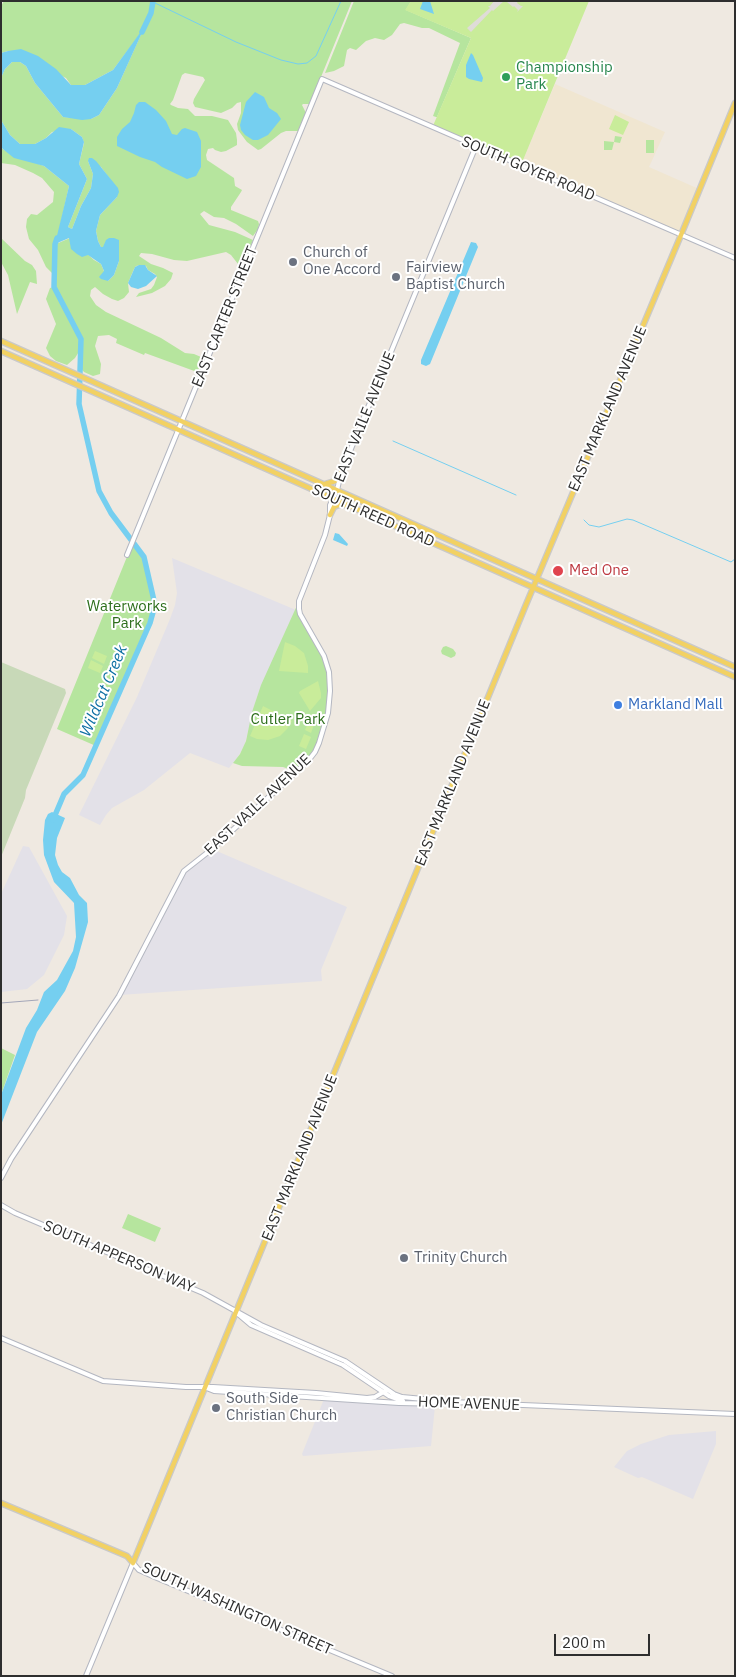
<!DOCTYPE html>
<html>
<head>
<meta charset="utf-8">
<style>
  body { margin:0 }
  #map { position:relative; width:736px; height:1677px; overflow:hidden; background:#efe9e1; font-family:"IBM Plex Sans",sans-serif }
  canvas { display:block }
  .frame { position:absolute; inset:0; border:2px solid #2e2e2e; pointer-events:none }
  .scale { position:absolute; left:554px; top:1634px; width:96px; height:22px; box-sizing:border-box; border:2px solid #2e2e2e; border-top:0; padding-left:6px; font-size:15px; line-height:18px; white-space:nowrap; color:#2e2e2e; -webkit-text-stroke:4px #fff; paint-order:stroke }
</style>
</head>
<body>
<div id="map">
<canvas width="736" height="1677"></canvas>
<div class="frame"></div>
<div class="scale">200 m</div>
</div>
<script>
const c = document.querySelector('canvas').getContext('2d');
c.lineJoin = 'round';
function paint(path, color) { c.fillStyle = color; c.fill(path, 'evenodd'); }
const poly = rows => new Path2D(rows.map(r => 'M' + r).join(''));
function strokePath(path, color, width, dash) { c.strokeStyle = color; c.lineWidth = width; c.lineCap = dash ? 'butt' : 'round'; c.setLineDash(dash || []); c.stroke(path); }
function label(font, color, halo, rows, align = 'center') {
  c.font = font + ' "IBM Plex Sans",sans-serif'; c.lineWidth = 4; c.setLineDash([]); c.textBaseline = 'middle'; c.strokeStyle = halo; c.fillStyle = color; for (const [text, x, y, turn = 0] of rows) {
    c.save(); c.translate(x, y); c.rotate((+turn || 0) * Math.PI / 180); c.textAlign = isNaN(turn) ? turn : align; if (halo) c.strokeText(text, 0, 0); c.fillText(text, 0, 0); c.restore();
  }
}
paint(poly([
  [172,558,296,610,257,697,244,747,237,758,229,768,190,753,144,790,112,808,106,815,100,825,79,815,137,697,170,619,175,605,177,593],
  [23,846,29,847,67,916,64,935,44,975,27,989,1,992,1,894],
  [212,849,347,907,321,970,322,981,120,995,184,871],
  [324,1399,435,1406,431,1446,303,1456,302,1454],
  [716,1431,716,1444,693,1499,642,1477,638,1478,614,1467,627,1451,641,1444,669,1435]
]), '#e3e1e8');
paint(poly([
  [555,84,665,132,649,167,699,189,681,235,521,165]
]), '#f0e6d1');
paint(poly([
  [4,1,352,1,312,99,309,104,303,104,302,105,306,113,298,131,286,131,281,133,261,149,258,150,247,142,238,130,237,124,241,113,241,102,237,103,232,108,221,113,195,107,193,103,194,99,205,80,203,77,185,73,182,75,173,100,170,104,171,105,178,108,188,109,195,116,212,116,228,120,236,133,237,140,237,145,226,151,221,152,215,150,213,148,208,149,206,155,207,160,234,178,235,186,242,190,241,192,231,207,231,210,258,221,259,224,258,229,253,236,236,224,224,218,214,217,204,211,200,214,209,225,235,232,253,240,243,266,238,264,231,255,226,252,187,261,174,260,152,254,141,253,139,256,151,264,163,268,173,273,171,279,165,286,152,293,136,297,139,293,151,289,154,285,157,277,155,274,148,270,146,266,141,265,136,266,134,269,128,283,129,292,124,298,118,301,112,299,103,294,95,287,91,290,90,296,96,305,106,312,161,338,185,353,194,354,201,357,202,360,201,365,197,372,145,353,144,355,116,343,117,339,109,335,98,336,95,346,101,364,100,374,93,376,84,372,80,367,80,350,75,358,67,365,56,361,50,356,46,348,56,324,46,299,50,288,54,287,55,276,46,267,38,250,29,239,26,227,27,219,31,214,37,215,53,202,54,192,42,178,33,173,15,165,1,163,1,147,4,150,27,160,44,166,69,186,56,244,70,238,94,260,101,264,108,281,114,275,119,261,119,240,103,248,101,247,98,241,96,231,100,215,117,197,110,179,101,167,88,161,93,174,91,188,81,206,72,229,68,227,87,179,79,164,84,143,82,137,71,129,52,132,46,138,35,144,20,144,10,135,1,120,1,78,5,69,12,62,20,62,26,66,35,83,63,117,91,119,99,115,117,88,143,30,113,70,85,85,71,85,66,78,8,51,1,53,1,6],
  [354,1,411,1,406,10,471,38,437,117,436,117,433,116,460,43,429,28,422,28,404,23,400,24,392,35,384,40,375,38,366,41,356,50,350,48,347,50,344,66,334,71,325,73],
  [615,136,622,137,620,143,614,142,612,150,604,150,604,141,614,142],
  [646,140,654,140,654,153,646,153],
  [1,238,25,261,32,265,36,271,37,284,30,282,17,314,8,275,1,262],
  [133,542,144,557,155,605,150,623,96,746,57,729],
  [299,601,299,609,328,664,330,698,315,752,297,772,283,767,242,766,233,763,240,754,246,741,252,712,261,685],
  [446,646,453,649,456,653,455,656,451,658,442,654,441,651,443,647],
  [1,1048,15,1055,1,1095],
  [128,1214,161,1228,155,1242,122,1228]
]), '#b6e59e');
paint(poly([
  [1,662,65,689,66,693,26,790,25,798,1,857]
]), '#c8d9b8');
paint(poly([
  [411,1,589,1,521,165,432,128,471,38,405,10],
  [615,115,629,122,623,135,609,129],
  [285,642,295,646,304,653,308,666,308,673,279,671],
  [95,651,107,656,104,664,92,658],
  [91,660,103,666,100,673,88,668],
  [318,681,321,693,321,698,310,711,299,693,300,691],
  [263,706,292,721,287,729,280,736,268,740,257,739,250,736],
  [312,714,317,717,311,733,305,730],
  [304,734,311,737,306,749,299,746]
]), '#c9ec9a');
paint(poly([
  [494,1,518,1,517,3,521,6,523,6,517,12,518,10,514,6,513,7,507,2,504,1,493,11,492,10,471,32,467,28,490,8,488,6,490,6]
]), '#dfdcd8');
paint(poly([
  [423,1,430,1,434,14,420,9],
  [145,26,117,88,99,115,91,119,82,120,63,117,35,83,26,66,20,62,12,62,5,69,1,78,1,53,8,51,21,49,38,56,56,69,71,85,85,85,113,70],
  [471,53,473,55,483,78,482,82,469,79,466,77,466,65],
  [255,92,264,97,269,108,277,113,281,119,268,135,258,140,253,140,245,135,241,130,240,125,246,102],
  [139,102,145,102,156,110,166,121,172,134,177,135,182,129,185,128,197,132,201,141,201,167,196,176,187,179,162,167,155,162,140,157,117,146,117,137,122,129,130,122,134,113,136,105],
  [1,120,10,135,20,144,35,144,46,138,59,127,71,129,82,137,84,142,79,164,87,179,68,227,72,229,81,206,91,188,93,174,88,161,89,158,92,158,96,161,118,188,119,192,117,197,100,215,96,231,98,241,101,247,103,247,106,240,109,238,114,238,119,240,119,261,114,275,108,281,101,279,99,277,104,271,101,264,88,255,82,257,77,254,71,249,69,238,55,244,69,186,44,166,14,158,4,150,1,147],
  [471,242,476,243,478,247,430,364,426,366,421,364,421,360],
  [139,265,145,265,148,270,157,276,146,286,138,289,131,287,128,283,135,267],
  [335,533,339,534,348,544,347,546,333,540],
  [52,812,65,818,57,838,55,855,58,865,62,872,70,878,79,895,87,903,88,922,75,968,65,991,37,1032,1,1125,1,1095,26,1028,37,1010,44,992,57,980,73,951,76,937,74,903,54,882,44,855,43,840,45,820,48,814]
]), '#75cff0');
strokePath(poly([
  [153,2,236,42,281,60,298,64,307,63,316,56,341,1],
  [393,441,516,495],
  [584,520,589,525,599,527,627,519,633,520,731,562,735,559]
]), '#75cff0', 1);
strokePath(poly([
  [142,32,151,13,153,1],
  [53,820,64,794,83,775,150,623,155,605,144,557,111,513,99,491,79,404,81,339,54,287,55,244,57,238]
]), '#75cff0', 5.5);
const secondary = poly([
  [127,555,322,79,735,258],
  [1,1178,11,1159,119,996,184,871,212,849,308,761,315,752,319,743,328,713,330,691,329,672,324,656,300,614,299,609,299,601,325,535,330,515,330,505,337,490,341,473,476,146],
  [1,1205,15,1213,203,1293,261,1325,345,1361,394,1394,402,1397,445,1401],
  [238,1314,251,1325,343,1365,389,1396,403,1401],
  [1,1338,103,1381,186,1387,213,1387,316,1393,367,1398,375,1397,387,1390],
  [204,1387,214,1391,399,1403,445,1404,452,1402,735,1414],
  [86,1676,133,1563,139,1570,157,1578,392,1676]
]);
const primary = poly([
  [1,341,735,667],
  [1,351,735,677],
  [325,484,335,481,341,473],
  [330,515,334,507,338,505,346,505],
  [1,1503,101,1545,127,1556,133,1563,525,607,681,235,735,103]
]);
strokePath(secondary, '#b4b7c1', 6);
strokePath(primary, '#c9c9c9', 7);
strokePath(secondary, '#fff', 4);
strokePath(primary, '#f2d163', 4.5);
strokePath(poly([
  [1,1003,38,1000]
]), '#a3a6b8', 1);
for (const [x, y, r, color] of [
  [506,77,5,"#2e9e5b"],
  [293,262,5,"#6b7280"],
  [396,277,5,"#6b7280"],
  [558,571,6,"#e0444e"],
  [618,705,5,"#3f7fe0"],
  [404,1258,5,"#6b7280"],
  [216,1408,5,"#6b7280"]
]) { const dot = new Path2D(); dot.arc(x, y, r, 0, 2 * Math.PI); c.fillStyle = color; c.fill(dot); strokePath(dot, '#fff', 2); }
label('15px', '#27864d', '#fff', [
  ["Championship",516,68],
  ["Park",516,85]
], 'left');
label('15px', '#2e2e2e', '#fff', [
  ["SOUTH GOYER ROAD",528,169,23],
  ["EAST CARTER STREET",225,317,-68],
  ["EAST MARKLAND AVENUE",608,409,-67],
  ["EAST VAILE AVENUE",365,417,-68],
  ["SOUTH REED ROAD",373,516,24],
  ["EAST MARKLAND AVENUE",453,783,-68],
  ["EAST VAILE AVENUE",258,805,-43],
  ["EAST MARKLAND AVENUE",300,1158,-68],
  ["SOUTH APPERSON WAY",119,1257,23],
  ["HOME AVENUE",469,1404,2],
  ["SOUTH WASHINGTON STREET",237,1609,24]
]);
label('15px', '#5b616d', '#fff', [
  ["Church of",303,253],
  ["One Accord",303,270],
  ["Fairview",406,268],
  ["Baptist Church",406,285],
  ["Trinity Church",414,1258],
  ["South Side",226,1399],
  ["Christian Church",226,1416]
], 'left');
label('15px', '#be3a42', '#fff', [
  ["Med One",569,571]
], 'left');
label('15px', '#2c6e1b', '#fff', [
  ["Waterworks",127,607],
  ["Park",127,624],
  ["Cutler Park",288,720]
]);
label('15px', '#366cbe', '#fff', [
  ["Markland Mall",628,705]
], 'left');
label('italic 16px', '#0d6fa3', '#fff', [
  ["Wildcat Creek",104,691,-67]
]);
</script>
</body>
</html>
